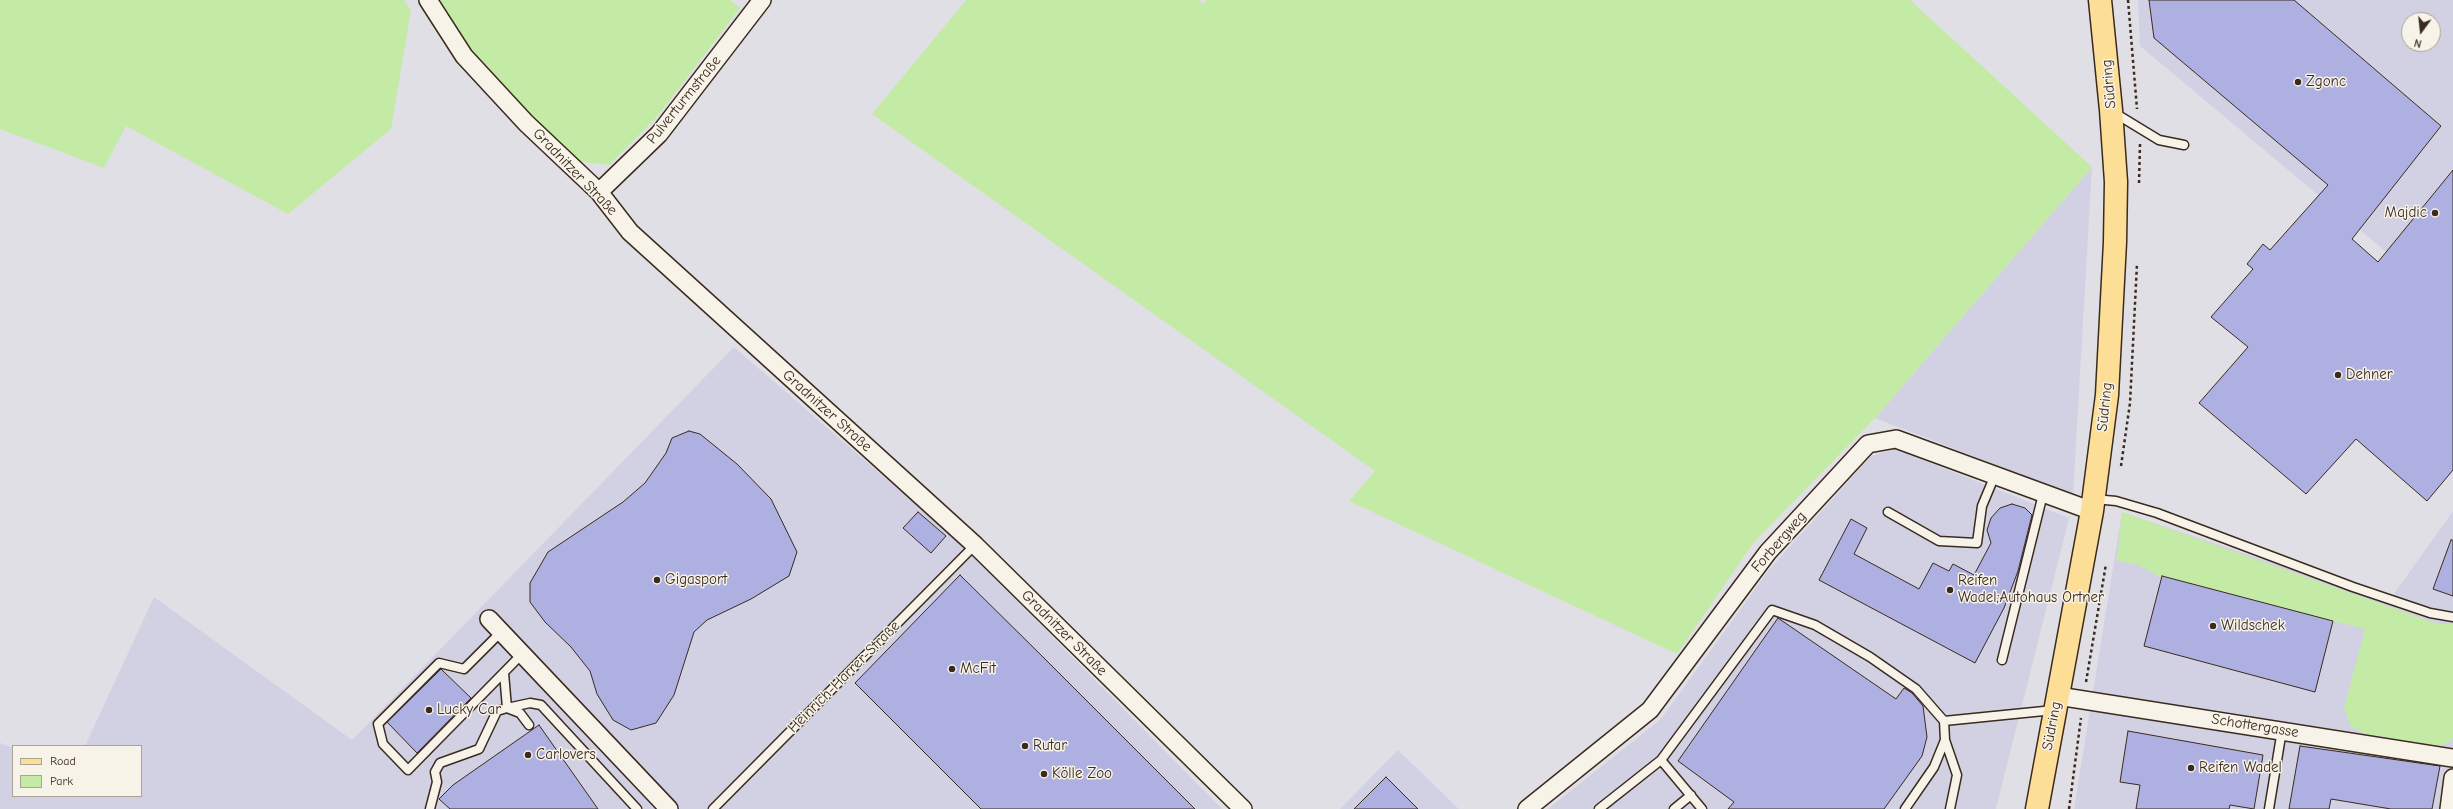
<!DOCTYPE html>
<html>
<head>
<meta charset="utf-8">
<style>
  body { margin:0 }
  #map { position:relative; width:2453px; height:809px; overflow:hidden; background:#e1dfe6; font-family:"Comic Neue",sans-serif }
  canvas { display:block }
  .legend { position:absolute; left:12px; top:745px; width:130px; height:52px; box-sizing:border-box; background:#f7f3e8; border:1px solid #aca397; margin:0; padding:5px 7px; list-style:none; font-size:12px; color:#3b2a1e }
  .legend li { display:flex; align-items:center; gap:8px; height:20px }
  .legend b { width:20px; border:1px solid #aca397 }
  .north { position:absolute; left:2401px; top:12px; width:40px; height:40px; box-sizing:border-box; background:#f7f3e8; border:1px solid #aca397; border-radius:50%; rotate:195deg; font-size:11px; font-weight:700; line-height:16px; text-align:center; color:#3b2a1e }
  .north::after { content:''; display:block; margin:auto; width:14px; height:18px; background:#3b2a1e; clip-path:polygon(50% 0,100% 100%,50% 72%,0 100%) }
</style>
</head>
<body>
<div id="map">
<canvas width="2453" height="809"></canvas>
<ul class="legend">
<li><b style="height:5px;background:#fcde96"></b>Road</li>
<li><b style="height:11px;background:#c3eba6"></b>Park</li>
</ul>
<div class="north">N</div>
</div>
<script>
const c = document.querySelector('canvas').getContext('2d');
c.lineJoin = 'round';
function paint(path, color) { c.fillStyle = color; c.fill(path, 'evenodd'); }
const poly = rows => new Path2D(rows.map(r => 'M' + r).join(''));
function strokePath(path, color, width, dash) { c.strokeStyle = color; c.lineWidth = width; c.lineCap = dash ? 'butt' : 'round'; c.setLineDash(dash || []); c.stroke(path); }
function label(font, color, halo, rows, align = 'center') {
  c.font = font + ' "Comic Neue",sans-serif'; c.lineWidth = 3; c.setLineDash([]); c.textBaseline = 'middle'; c.strokeStyle = halo; c.fillStyle = color; for (const [text, x, y, turn = 0] of rows) {
    c.save(); c.translate(x, y); c.rotate((+turn || 0) * Math.PI / 180); c.textAlign = isNaN(turn) ? turn : align; if (halo) c.strokeText(text, 0, 0); c.fillText(text, 0, 0); c.restore();
  }
}
paint(poly([
  [2138,0,2453,0,2453,308,2140,46],
  [2409,20,2433,20,2433,44,2409,44],
  [2092,167,2073,495,1875,418],
  [734,347,958,541,1222,809,0,809,0,743,13,748,13,796,141,796,141,746,85,746,154,597,352,740],
  [1895,449,2069,518,1996,809,1548,809,1661,719,1768,571,1871,456],
  [2453,511,2453,809,2074,809,2122,512,2388,602],
  [1398,750,1459,809,1340,809]
]), '#d2d1e4');
paint(poly([
  [0,0,404,0,411,10,391,129,288,214,126,126,104,168,0,129],
  [438,0,730,0,740,8,657,117,609,165,576,161,527,115,467,47],
  [966,0,1198,0,1203,4,1206,0,1910,0,2092,167,1875,418,1754,542,1677,654,1349,501,1375,471,872,114],
  [2122,512,2438,624,2453,624,2453,737,2449,743,2436,746,2366,734,2351,727,2344,708,2365,629,2160,577,2137,564,2117,561]
]), '#c3eba6');
const building = poly([
  [2149,0,2294,0,2441,126,2352,239,2378,262,2453,170,2453,470,2427,501,2356,439,2306,494,2199,403,2248,347,2211,317,2253,269,2247,264,2263,244,2270,250,2328,185,2154,38,2149,0],
  [689,431,700,434,737,464,771,499,797,552,789,576,751,599,707,620,694,632,674,695,656,723,631,730,613,720,597,694,590,671,571,647,545,622,530,602,530,583,548,552,623,502,645,483,666,453,672,438,689,431],
  [2012,504,2025,508,2032,515,2018,571,2004,608,1975,663,1819,580,1851,519,1867,528,1854,554,1919,589,1933,563,1949,571,1953,564,1974,575,1991,543,1987,530,1991,518,2000,508,2012,504],
  [918,512,946,536,931,553,903,528,918,512],
  [2451,540,2453,540,2453,596,2433,589,2451,540],
  [960,575,1042,656,1195,809,981,809,855,683,960,575],
  [2162,576,2333,621,2315,692,2144,646,2162,576],
  [1778,618,1896,699,1904,688,1912,693,1923,706,1927,737,1922,756,1884,809,1728,809,1734,802,1678,761,1778,618],
  [441,669,471,698,417,753,387,722,441,669],
  [539,725,598,809,450,809,439,799,453,785,539,725],
  [2128,731,2263,755,2254,809,2230,805,2229,809,2136,809,2140,785,2120,782,2128,731],
  [2300,746,2440,766,2432,809,2391,809,2331,799,2329,809,2289,809,2300,746],
  [1386,777,1418,809,1354,809,1386,777]
]);
paint(building, '#aeb0e1');
strokePath(building, '#3b2a1e', 1);
const service = poly([
  [2113,112,2159,140,2184,145],
  [2094,499,2116,501,2157,513,2353,587,2430,613,2453,617],
  [1888,512,1939,541,1977,543,1982,506,1995,475],
  [501,632,464,669,439,663,378,724,383,744,408,770,522,654],
  [2002,660,2043,494],
  [504,673,507,708,530,703,541,705,637,809],
  [1944,721,2054,710],
  [1945,740,1957,775,1950,809],
  [1661,760,1702,809],
  [430,809,437,782,435,772,440,763,479,749,497,711,507,708,520,713,529,725],
  [713,809,975,545],
  [1599,809,1661,760,1772,610,1815,625,1870,657,1916,689,1944,721,1945,740,1934,767,1905,809],
  [1674,809,1691,795],
  [2269,809,2282,730]
]);
const minor = poly([
  [428,0,464,56,526,123,599,192,630,232,975,545,1243,809],
  [599,192,659,134,762,0],
  [489,619,669,809],
  [2058,696,2453,758],
  [1527,809,1650,710,1768,552,1868,444,1896,439,2092,511],
  [2449,809,2453,778]
]);
const primary = poly([
  [2037,809,2092,511,2107,395,2115,242,2116,182,2111,110,2100,0]
]);
strokePath(service, '#3b2a1e', 11);
strokePath(minor, '#3b2a1e', 20);
strokePath(primary, '#3b2a1e', 25);
strokePath(poly([
  [2128,0,2137,109],
  [2139,183,2140,144],
  [2121,466,2130,403,2137,264],
  [2086,682,2106,564],
  [2069,809,2081,718]
]), '#3b2a1e', 2.5, [3, 3]);
strokePath(service, '#f7f3e8', 8);
strokePath(minor, '#f7f3e8', 17);
strokePath(primary, '#fcde96', 22);
for (const [x, y, r, color] of [
  [2298,82,4,"#3b2a1e"],
  [2435,213,4,"#3b2a1e"],
  [2338,375,4,"#3b2a1e"],
  [657,580,4,"#3b2a1e"],
  [1950,590,4,"#3b2a1e"],
  [2213,626,4,"#3b2a1e"],
  [952,669,4,"#3b2a1e"],
  [429,710,4,"#3b2a1e"],
  [1025,746,4,"#3b2a1e"],
  [528,755,4,"#3b2a1e"],
  [2191,768,4,"#3b2a1e"],
  [1044,774,4,"#3b2a1e"]
]) { const dot = new Path2D(); dot.arc(x, y, r, 0, 2 * Math.PI); c.fillStyle = color; c.fill(dot); strokePath(dot, '#f7f3e8', 1.5); }
label('15px', '#3b2a1e', '#f7f3e8', [
  ["Zgonc",2306,82],
  ["Majdic",2427,213,"right"],
  ["Dehner",2346,375],
  ["Gigasport",665,580],
  ["Reifen",1958,581],
  ["Wadel;Autohaus Ortner",1958,598],
  ["Wildschek",2221,626],
  ["McFit",960,669],
  ["Lucky Car",437,710],
  ["Rutar",1033,746],
  ["Carlovers",536,755],
  ["Reifen Wadel",2199,768],
  ["Kölle Zoo",1052,774]
], 'left');
label('15px', '#3b2a1e', '#f7f3e8', [
  ["Südring",2109,84,-95],
  ["Pulverturmstraße",684,100,-51],
  ["Gradnitzer Straße",575,172,46],
  ["Südring",2105,407,-84],
  ["Gradnitzer Straße",827,411,42],
  ["Forbergweg",1779,542,-49],
  ["Gradnitzer Straße",1064,633,45],
  ["Heinrich-Harrer-Straße",844,677,-45],
  ["Südring",2052,726,-79],
  ["Schottergasse",2255,726,9]
]);
</script>
</body>
</html>
